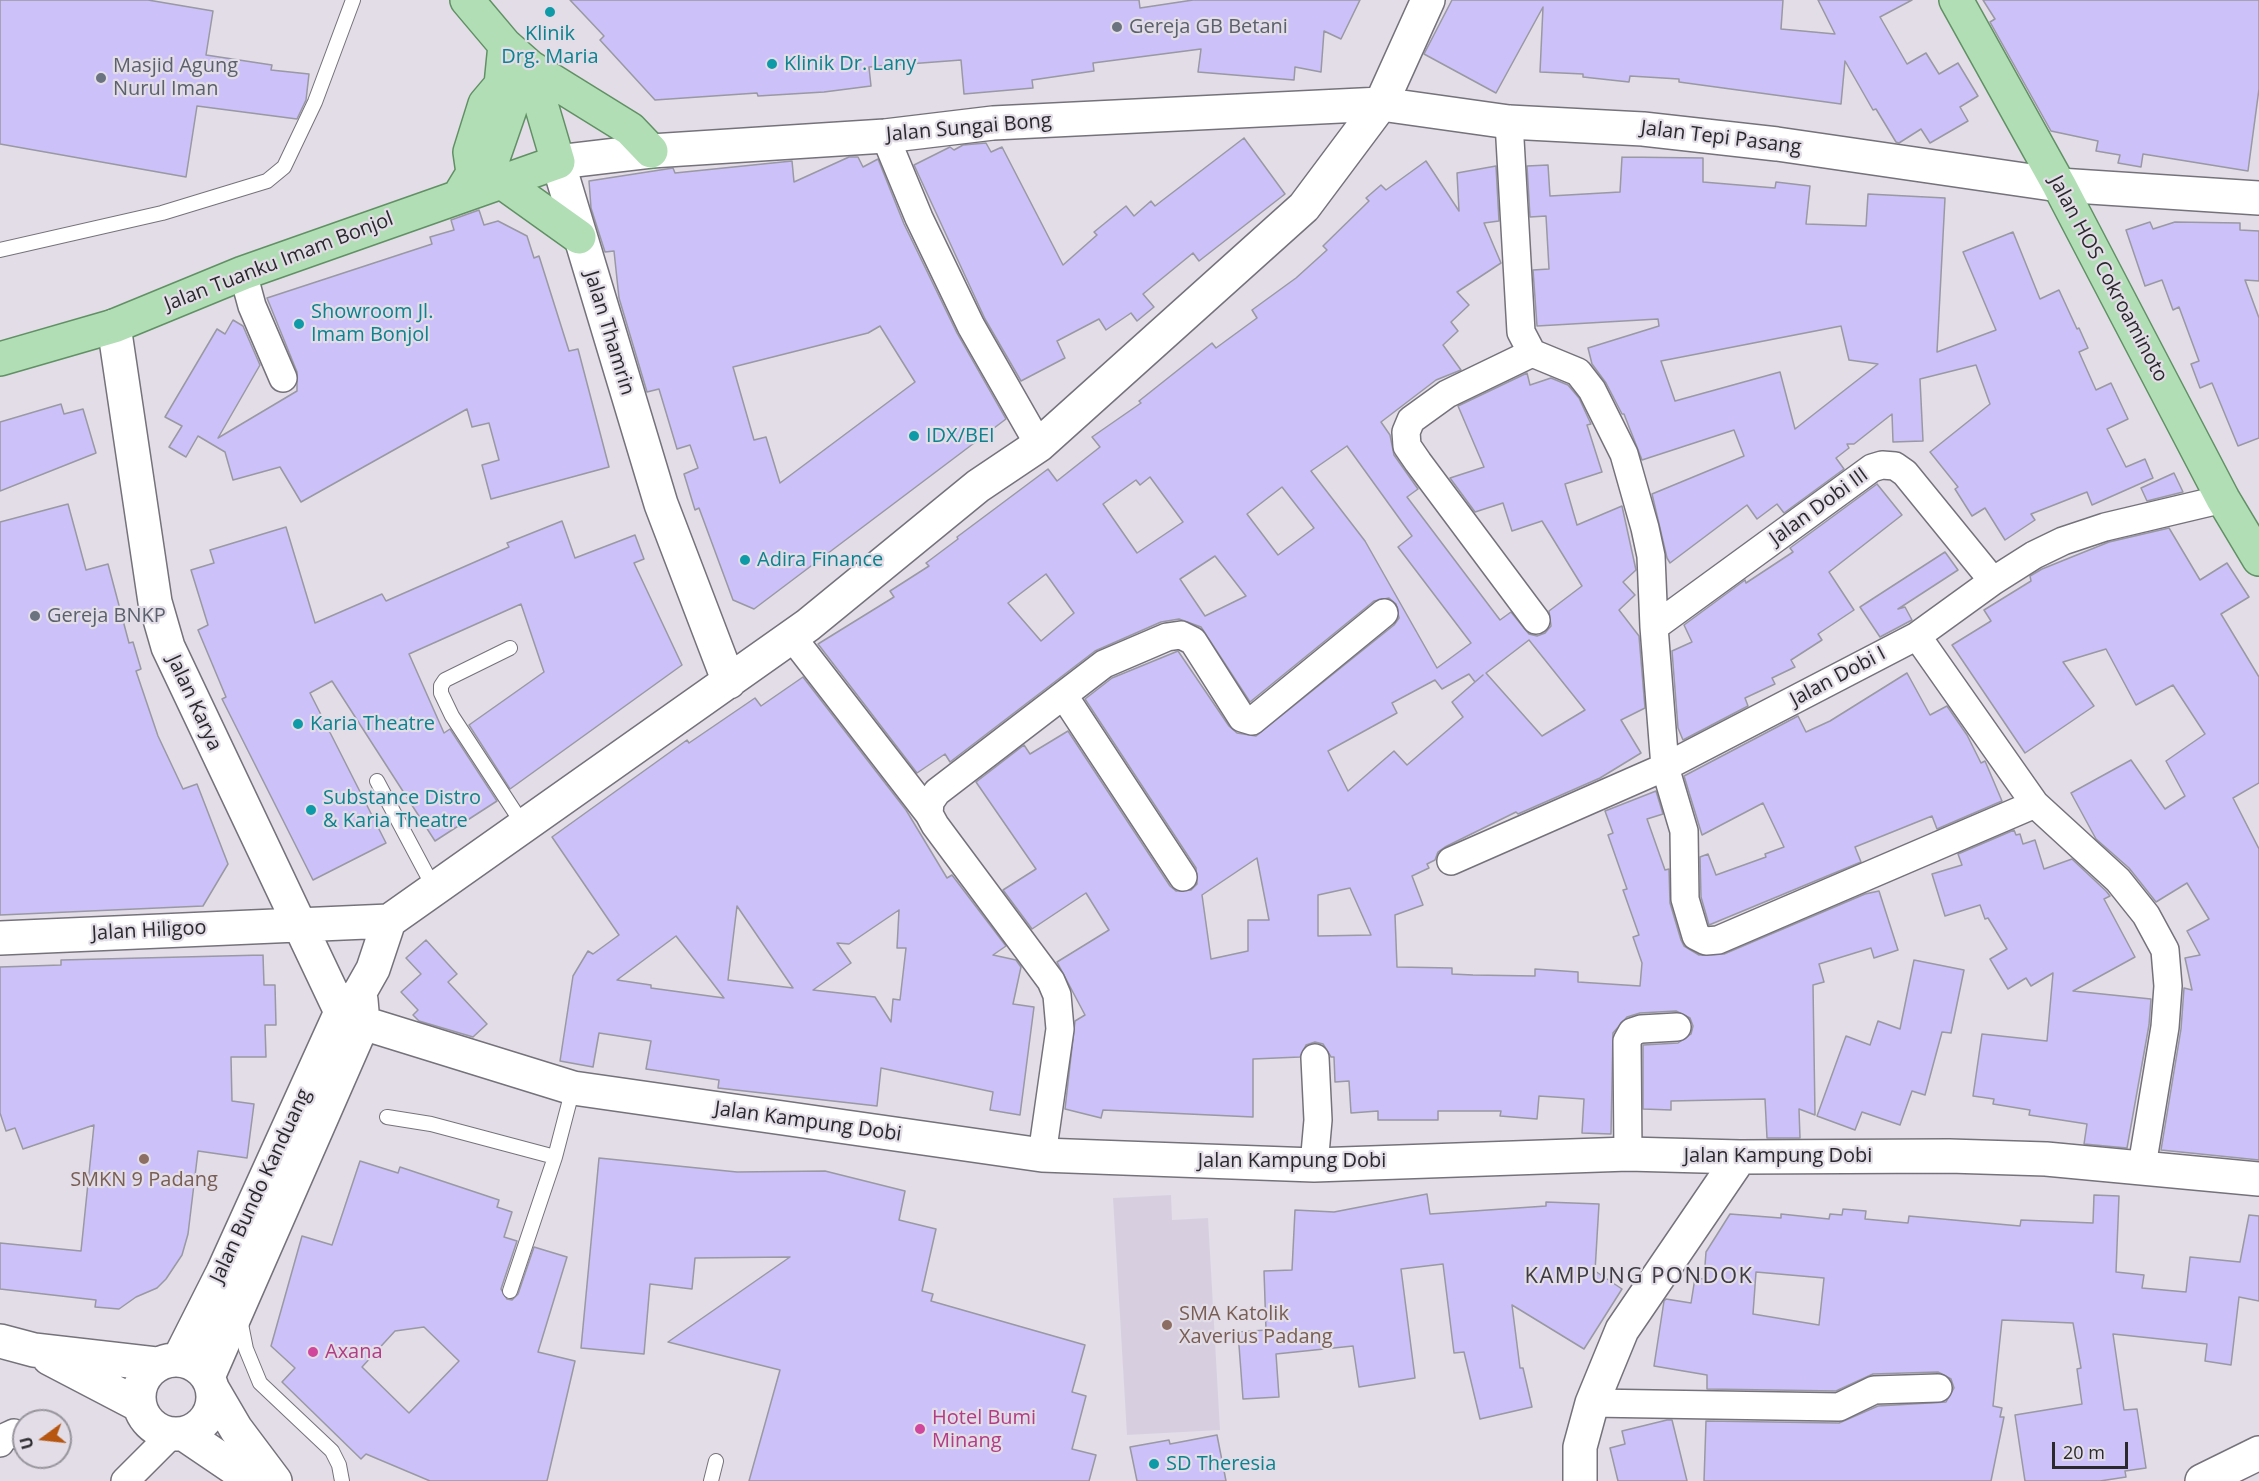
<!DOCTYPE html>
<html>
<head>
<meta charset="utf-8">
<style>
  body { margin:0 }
  #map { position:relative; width:2259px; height:1481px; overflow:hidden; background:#e2dde7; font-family:"Open Sans",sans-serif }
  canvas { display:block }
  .north { position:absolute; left:12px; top:1409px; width:60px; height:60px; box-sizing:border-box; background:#e2dde7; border:2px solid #99959d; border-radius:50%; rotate:255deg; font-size:16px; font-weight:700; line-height:24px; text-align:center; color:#2b292d }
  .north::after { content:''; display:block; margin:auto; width:21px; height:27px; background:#b65610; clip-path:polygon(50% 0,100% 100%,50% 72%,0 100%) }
  .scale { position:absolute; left:2052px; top:1442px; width:76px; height:27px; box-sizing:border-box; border:3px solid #2b292d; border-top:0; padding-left:8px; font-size:18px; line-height:21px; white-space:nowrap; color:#2b292d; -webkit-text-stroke:4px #e2dde7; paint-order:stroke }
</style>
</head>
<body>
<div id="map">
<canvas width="2259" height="1481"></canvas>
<div class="north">U</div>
<div class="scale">20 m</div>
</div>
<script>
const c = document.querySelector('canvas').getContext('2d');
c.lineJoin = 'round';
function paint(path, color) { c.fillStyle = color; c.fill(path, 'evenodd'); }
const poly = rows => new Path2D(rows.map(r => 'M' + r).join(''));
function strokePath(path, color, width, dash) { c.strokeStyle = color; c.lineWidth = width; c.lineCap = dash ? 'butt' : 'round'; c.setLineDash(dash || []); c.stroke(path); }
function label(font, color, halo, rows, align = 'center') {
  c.font = font + ' "Open Sans",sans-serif'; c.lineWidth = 4.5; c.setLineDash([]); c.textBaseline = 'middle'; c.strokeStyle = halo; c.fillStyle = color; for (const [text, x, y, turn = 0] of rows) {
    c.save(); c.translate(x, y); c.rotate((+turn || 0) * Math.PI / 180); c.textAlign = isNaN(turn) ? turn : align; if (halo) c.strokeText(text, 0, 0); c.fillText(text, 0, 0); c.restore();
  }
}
paint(poly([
  [1171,1195,1172,1220,1208,1218,1220,1430,1127,1435,1113,1198]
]), '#d7cfe0');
const building = poly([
  [0,0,148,0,213,11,206,55,272,65,271,70,309,74,306,100,297,119,197,106,186,177,0,144,0,0],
  [570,0,1139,0,1140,8,1193,0,1360,0,1341,39,1324,31,1321,72,1295,67,1294,80,1198,72,1201,49,1093,63,1094,71,1032,80,1033,88,964,94,961,60,869,67,871,86,824,92,758,96,757,93,655,100,600,40,604,36,570,0],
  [1452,0,1783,0,1781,29,1835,34,1818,0,1912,0,1880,17,1907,64,1926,53,1939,74,1958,63,1978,96,1960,107,1968,121,1930,143,1921,129,1899,143,1896,142,1876,109,1873,110,1845,61,1841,104,1679,82,1679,79,1630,76,1629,82,1583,77,1583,74,1540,72,1543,7,1496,93,1424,54,1452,0],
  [1983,0,2259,0,2259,89,2248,171,2143,154,2141,167,2118,163,2120,155,2096,151,2098,141,2051,131,1990,22,1995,19,1983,0],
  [1244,138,1285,194,1199,261,1193,253,1143,294,1154,307,1137,321,1131,313,1106,330,1099,319,1057,341,1065,358,1021,381,985,319,914,165,950,147,954,150,963,145,986,143,991,152,1002,147,1063,265,1097,235,1094,232,1126,206,1134,216,1151,201,1155,206,1244,138],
  [849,157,858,157,863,167,878,159,904,224,957,333,1006,419,754,609,733,600,699,508,695,510,684,474,698,468,690,445,677,449,659,389,647,392,619,298,614,251,605,252,591,208,589,181,673,168,675,173,792,161,794,182,849,157],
  [880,326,915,382,780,483,766,437,754,440,733,367,868,333,880,326],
  [1622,157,1703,158,1703,182,1775,188,1776,182,1810,186,1806,224,1866,226,1868,194,1945,198,1937,352,1996,330,1963,252,2013,232,2040,299,2059,290,2077,329,2079,328,2088,348,2079,352,2096,390,2111,383,2128,419,2107,429,2126,467,2145,459,2153,478,2092,505,2087,492,2031,514,2035,520,2005,540,1985,508,1972,516,1955,489,1958,487,1930,452,1990,404,1976,365,1920,379,1923,441,1893,442,1892,414,1854,444,1847,444,1849,448,1836,458,1844,469,1784,513,1777,504,1757,519,1747,505,1670,563,1667,558,1652,494,1744,456,1734,430,1642,460,1624,414,1622,414,1606,383,1592,364,1588,348,1659,326,1658,319,1537,326,1533,270,1549,269,1546,216,1530,217,1527,166,1548,165,1550,196,1620,192,1622,157],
  [1841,326,1849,360,1878,364,1795,429,1780,372,1675,401,1661,361,1841,326],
  [1426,161,1459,211,1457,173,1496,166,1499,221,1484,223,1501,263,1457,292,1469,305,1451,322,1458,331,1443,345,1461,370,1436,380,1381,422,1390,435,1394,455,1418,489,1407,497,1500,620,1511,612,1529,634,1537,636,1545,633,1551,626,1549,611,1582,586,1542,521,1512,531,1503,503,1475,512,1450,478,1484,467,1458,406,1527,373,1530,385,1551,378,1568,385,1579,398,1591,424,1587,425,1602,472,1565,484,1577,525,1622,506,1636,570,1623,582,1635,595,1619,610,1639,636,1645,708,1621,720,1641,753,1600,778,1518,814,1516,812,1445,847,1438,852,1435,860,1427,864,1429,868,1412,876,1423,905,1395,915,1397,967,1452,968,1452,974,1473,975,1535,976,1535,969,1578,972,1578,982,1640,986,1642,963,1633,937,1639,935,1623,890,1627,889,1608,835,1613,833,1605,811,1656,791,1663,814,1647,819,1665,870,1669,869,1670,903,1681,940,1684,946,1699,955,1724,954,1865,894,1879,891,1898,950,1874,958,1871,948,1819,964,1824,982,1813,985,1815,1115,1799,1109,1800,1138,1767,1138,1765,1099,1671,1101,1671,1110,1643,1109,1643,1045,1678,1043,1691,1034,1693,1026,1690,1018,1676,1011,1640,1013,1627,1017,1613,1033,1611,1134,1582,1133,1584,1099,1539,1096,1537,1119,1500,1116,1501,1111,1438,1111,1438,1120,1378,1120,1378,1111,1351,1113,1349,1081,1335,1082,1334,1057,1331,1057,1323,1044,1315,1042,1306,1045,1300,1057,1253,1059,1253,1117,1103,1110,1101,1118,1065,1109,1075,1021,1085,1015,1057,962,1109,930,1086,893,1032,929,1003,890,1036,869,976,782,1024,745,1030,754,1068,731,1170,886,1176,891,1191,890,1197,884,1196,868,1085,699,1112,678,1178,651,1229,726,1237,733,1256,736,1394,625,1399,618,1396,604,1389,598,1374,601,1250,702,1201,627,1179,619,1161,622,1095,651,950,762,945,754,917,773,818,644,894,597,890,591,929,566,926,563,958,539,957,537,1048,469,1057,481,1100,447,1092,437,1141,403,1139,401,1212,343,1216,348,1257,318,1252,310,1296,278,1327,250,1323,246,1369,201,1366,198,1381,185,1386,190,1426,161],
  [1347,446,1412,536,1398,547,1471,643,1437,668,1365,541,1311,471,1347,446],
  [1150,477,1183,522,1137,553,1103,504,1136,480,1140,485,1150,477],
  [1282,487,1314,528,1278,555,1247,514,1282,487],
  [1215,556,1246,596,1205,616,1180,579,1215,556],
  [1046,574,1074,613,1041,641,1008,603,1046,574],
  [1529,640,1585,710,1542,736,1486,673,1529,640],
  [1469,674,1475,682,1483,675,1452,702,1463,717,1407,765,1394,751,1348,791,1328,751,1397,713,1392,703,1435,680,1442,689,1469,674],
  [1257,858,1269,920,1248,920,1248,951,1211,959,1202,895,1257,858],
  [1350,888,1371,935,1318,936,1318,895,1350,888],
  [479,210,484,225,498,221,527,236,534,258,539,256,569,351,578,349,609,467,491,499,482,465,499,460,489,423,472,427,467,409,301,502,280,467,233,480,225,452,198,436,186,457,169,447,182,426,165,417,217,329,225,334,233,320,243,326,260,365,218,438,297,391,297,372,267,298,432,244,430,237,454,230,451,220,479,210],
  [2150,222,2153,229,2175,222,2240,223,2240,230,2259,231,2259,281,2245,280,2259,318,2259,438,2238,446,2212,383,2200,388,2191,364,2199,361,2179,307,2173,310,2162,280,2145,286,2126,230,2150,222],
  [61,404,64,414,83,409,96,453,0,491,0,422,61,404],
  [2174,473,2183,492,2147,501,2141,488,2174,473],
  [1877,484,1902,515,1829,572,1854,610,1818,634,1822,640,1791,660,1795,667,1772,678,1775,684,1745,698,1748,706,1683,740,1678,728,1672,651,1692,642,1684,625,1745,580,1746,583,1793,552,1790,548,1877,484],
  [68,504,86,570,108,564,129,643,133,642,141,669,136,671,158,736,183,789,197,784,228,864,203,906,0,915,0,522,68,504],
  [562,521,575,558,635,535,644,559,634,563,682,665,510,789,469,725,544,672,521,604,409,654,444,733,450,729,497,801,435,841,332,681,310,693,386,843,313,880,222,699,226,697,198,630,208,625,191,570,214,563,210,550,286,527,315,623,382,594,386,601,509,547,507,543,562,521],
  [2169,528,2200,580,2227,563,2249,597,2221,614,2259,677,2259,783,2233,798,2259,849,2259,1160,2161,1150,2181,1029,2184,988,2192,990,2185,958,2200,955,2187,931,2209,919,2187,883,2156,902,2129,868,2096,839,2071,793,2131,760,2165,809,2185,796,2166,761,2205,734,2173,685,2136,705,2106,649,2063,662,2094,706,2025,753,1952,645,1991,621,1984,610,2031,581,2030,576,2042,569,2109,542,2169,528],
  [1945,552,1958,570,1898,609,1905,607,1912,620,1880,637,1860,607,1945,552],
  [1907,673,1930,715,1947,706,1967,735,1981,763,1985,761,2002,801,1937,829,1932,816,1855,847,1861,862,1709,925,1701,897,1700,857,1708,854,1716,875,1766,857,1765,854,1784,847,1763,803,1702,835,1684,776,1798,716,1806,732,1830,721,1907,673],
  [803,677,906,810,947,878,952,875,1006,946,993,955,1016,960,1021,967,1013,1004,1034,1007,1020,1115,990,1110,993,1092,881,1068,877,1106,718,1088,719,1080,646,1069,651,1041,599,1033,593,1067,560,1061,573,976,588,951,593,954,619,935,552,837,687,740,689,743,755,698,761,706,803,677],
  [737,906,793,988,728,980,737,906],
  [899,910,897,948,906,948,900,1000,893,999,891,1022,875,997,813,990,851,963,837,943,849,944,899,910],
  [676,936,708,977,724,998,651,988,651,985,617,980,676,936],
  [2014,830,2016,835,2020,834,2023,844,2035,840,2044,869,2072,859,2106,891,2110,896,2104,899,2135,957,2073,991,2151,999,2149,1025,2127,1148,2084,1144,2087,1124,2029,1115,2030,1110,1993,1104,1994,1099,1973,1096,1982,1034,2047,1041,2053,973,2031,986,2026,978,2008,989,1990,959,2007,949,1988,918,1985,919,1980,905,1945,916,1932,874,1962,865,1958,854,2014,830],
  [426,940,457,974,448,982,487,1024,473,1037,419,1021,413,1015,418,1010,401,992,421,974,406,958,426,940],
  [263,955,264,985,275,985,276,1025,265,1025,266,1057,231,1057,232,1101,254,1104,247,1158,198,1151,188,1234,182,1255,166,1279,157,1288,136,1297,119,1309,95,1307,96,1300,0,1289,0,1243,81,1251,94,1125,23,1149,15,1128,6,1131,0,1113,0,967,61,965,61,960,263,955],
  [1914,960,1964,970,1951,1033,1942,1032,1925,1095,1912,1091,1900,1125,1862,1112,1855,1130,1817,1116,1846,1036,1870,1045,1878,1021,1900,1029,1914,960],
  [599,1158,737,1172,825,1171,905,1191,899,1220,936,1229,922,1291,933,1294,931,1301,1085,1345,1072,1392,1086,1396,1072,1449,1096,1455,1089,1481,749,1481,780,1370,668,1342,790,1257,695,1258,692,1289,650,1284,644,1354,581,1348,599,1158],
  [360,1161,398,1173,400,1167,499,1200,497,1207,512,1212,504,1237,517,1241,501,1289,507,1299,512,1300,518,1294,534,1247,567,1257,538,1352,575,1361,547,1481,430,1481,366,1454,361,1459,282,1382,295,1368,271,1346,302,1236,332,1245,360,1161],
  [424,1327,459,1361,409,1413,362,1367,395,1331,424,1327],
  [1427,1194,1430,1214,1546,1206,1546,1202,1599,1204,1595,1271,1622,1289,1584,1349,1512,1305,1520,1368,1523,1368,1532,1407,1480,1419,1464,1352,1454,1353,1443,1264,1401,1269,1415,1378,1359,1387,1353,1346,1276,1354,1279,1397,1243,1399,1238,1332,1266,1330,1264,1271,1292,1270,1295,1210,1334,1212,1427,1194],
  [2094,1195,2119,1196,2116,1272,2144,1275,2142,1288,2186,1292,2190,1257,2240,1262,2249,1215,2259,1216,2259,1301,2239,1297,2231,1365,2205,1361,2207,1344,2113,1334,2124,1410,2137,1409,2146,1468,2125,1471,2126,1477,2100,1481,2025,1481,2015,1415,2082,1404,2077,1369,2081,1368,2073,1323,2002,1320,1993,1406,2002,1408,2000,1417,2004,1417,1991,1481,1704,1481,1706,1421,1839,1423,1878,1406,1946,1402,1954,1388,1951,1379,1938,1372,1873,1374,1836,1391,1707,1389,1707,1375,1654,1366,1664,1301,1666,1299,1691,1303,1695,1278,1704,1279,1706,1252,1730,1214,1781,1218,1781,1214,1829,1219,1830,1214,1842,1215,1843,1209,1866,1211,1865,1219,1908,1223,1909,1216,2020,1226,2021,1220,2093,1223,2094,1195],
  [1756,1272,1824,1278,1819,1325,1753,1314,1756,1272],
  [1667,1420,1672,1420,1687,1481,1618,1481,1610,1448,1625,1444,1622,1431,1667,1420],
  [1217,1435,1226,1481,1137,1481,1130,1447,1169,1440,1170,1444,1217,1435]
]);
paint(building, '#ccc1f9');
strokePath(building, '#9a98a2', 1.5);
const lane = poly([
  [0,250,162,213,267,181,284,167,315,102,353,0],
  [510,648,445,680,441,686,441,693,452,716,524,826],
  [377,781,434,888],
  [387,1117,431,1124,555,1157],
  [510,1291,555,1157,573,1088],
  [240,1319,246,1349,260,1383,332,1451,339,1465,342,1481],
  [711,1481,716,1461]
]);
const street = poly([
  [1509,122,1521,332,1532,353,1578,372,1592,390,1624,454,1645,528,1651,556,1654,627,1665,767,1684,831,1685,899,1696,936,1706,941,1718,940,2035,804],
  [885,136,919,218,971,326,1039,445],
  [243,273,252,306,283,378],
  [1532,353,1447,394,1411,420,1406,432,1407,446,1418,462,1536,620],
  [1654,627,1872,468,1882,465,1895,466,1905,473,1993,581],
  [1917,636,2035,804,2118,880,2146,915,2165,950,2168,986,2165,1027,2142,1166],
  [792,637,929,814],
  [1064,696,1183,877],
  [1451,861,1665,767,1917,636,1993,581,2034,555,2063,541,2105,527,2223,499],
  [1628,1154,1627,1041,1632,1032,1641,1029,1677,1027],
  [1042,1155,1060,1029,1057,995,1051,981,935,825,929,814,930,802,937,792,1104,664,1167,637,1181,635,1193,641,1242,718,1252,721,1384,613],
  [1314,1165,1318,1120,1315,1058],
  [1592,1403,1839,1407,1874,1390,1938,1388],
  [0,1443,3,1438,14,1433,24,1438],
  [125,1481,172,1434]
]);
const secondary = poly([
  [114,326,155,602,168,647,341,1012],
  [729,682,661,504,558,162,651,151,885,136,993,123,1381,104,1509,122,1643,129,1777,144,2059,185,2259,198],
  [389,921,808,625,978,486,1039,445,1304,207,1381,104,1428,0],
  [0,938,389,921],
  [341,1012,363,1023,573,1088,1042,1155,1314,1165,1628,1154,1740,1157,1949,1156,2046,1159,2259,1179],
  [0,1341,34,1350,156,1364],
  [49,1358,139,1405],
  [179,1359,223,1272,341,1012,360,992,373,969,389,921],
  '139 1397a37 37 0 1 1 74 0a37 37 0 1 1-74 0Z',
  [208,1377,363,1023,361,1000],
  [212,1388,236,1429,275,1481],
  [184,1434,234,1468,263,1481],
  [1580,1481,1580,1447,1592,1403,1622,1330,1740,1157],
  [2202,1481,2259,1453]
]);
const primary = poly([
  [1956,0,2059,185,2223,499,2259,559],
  [530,67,630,129,651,151],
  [473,173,470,152,485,104,501,85],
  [502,182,579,237],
  [459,196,473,173,493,158,510,109,501,85,505,45],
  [0,359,114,326,243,273,558,162,530,67,505,45,467,0]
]);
strokePath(lane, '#76727b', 16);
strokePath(street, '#76727b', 30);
strokePath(secondary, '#76727b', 36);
strokePath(primary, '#609064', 36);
strokePath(lane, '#fff', 14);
strokePath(street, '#fff', 27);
strokePath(secondary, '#fff', 33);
strokePath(primary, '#b1deb4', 33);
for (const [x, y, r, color] of [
  [550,12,6,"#0f9aa8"],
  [1117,27,6,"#6b7280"],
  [772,64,6,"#0f9aa8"],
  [101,78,6,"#6b7280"],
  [299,324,6,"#0f9aa8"],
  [914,436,6,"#0f9aa8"],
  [745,560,6,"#0f9aa8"],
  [35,616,6,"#6b7280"],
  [298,724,6,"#0f9aa8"],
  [311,810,6,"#0f9aa8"],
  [144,1159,6,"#8d6e63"],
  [1167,1325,6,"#8d6e63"],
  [313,1352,6,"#d1479c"],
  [920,1429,6,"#d1479c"],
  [1154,1464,6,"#0f9aa8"]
]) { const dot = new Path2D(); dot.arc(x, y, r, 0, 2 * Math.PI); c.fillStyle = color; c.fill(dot); strokePath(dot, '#e2dde7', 2); }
label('20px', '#5b616d', '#e2dde7', [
  ["Gereja GB Betani",1129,27],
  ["Masjid Agung",113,66],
  ["Nurul Iman",113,89],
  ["Gereja BNKP",47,616]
], 'left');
label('20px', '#0d838f', '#e2dde7', [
  ["Klinik",550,34,"center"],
  ["Drg. Maria",550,57,"center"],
  ["Klinik Dr. Lany",784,64],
  ["Showroom Jl.",311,312],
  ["Imam Bonjol",311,335],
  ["IDX/BEI",926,436],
  ["Adira Finance",757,560],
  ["Karia Theatre",310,724],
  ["Substance Distro",323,798],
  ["& Karia Theatre",323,821],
  ["SD Theresia",1166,1464]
], 'left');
label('20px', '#2b292d', '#e2dde7', [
  ["Jalan Sungai Bong",969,128,-5],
  ["Jalan Tepi Pasang",1721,138,7],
  ["Jalan Tuanku Imam Bonjol",279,262,-21],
  ["Jalan HOS Cokroaminoto",2108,279,62],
  ["Jalan Thamrin",609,333,73],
  ["Jalan Dobi III",1819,507,-36],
  ["Jalan Dobi I",1838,677,-28],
  ["Jalan Karya",194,703,65],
  ["Jalan Hiligoo",149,931,-3],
  ["Jalan Kampung Dobi",808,1122,8],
  ["Jalan Kampung Dobi",1778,1156],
  ["Jalan Kampung Dobi",1292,1161],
  ["Jalan Bundo Kanduang",261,1186,-65]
]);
label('20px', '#785e54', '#e2dde7', [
  ["SMKN 9 Padang",144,1180],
  ["SMA Katolik",1179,1314,"left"],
  ["Xaverius Padang",1179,1337,"left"]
]);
label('20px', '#b23c85', '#e2dde7', [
  ["Axana",325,1352],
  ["Hotel Bumi",932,1418],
  ["Minang",932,1441]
], 'left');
c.letterSpacing = '1.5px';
label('22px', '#3f3b43', '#e2dde7', [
  ["KAMPUNG PONDOK",1639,1277]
]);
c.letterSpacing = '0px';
</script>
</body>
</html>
